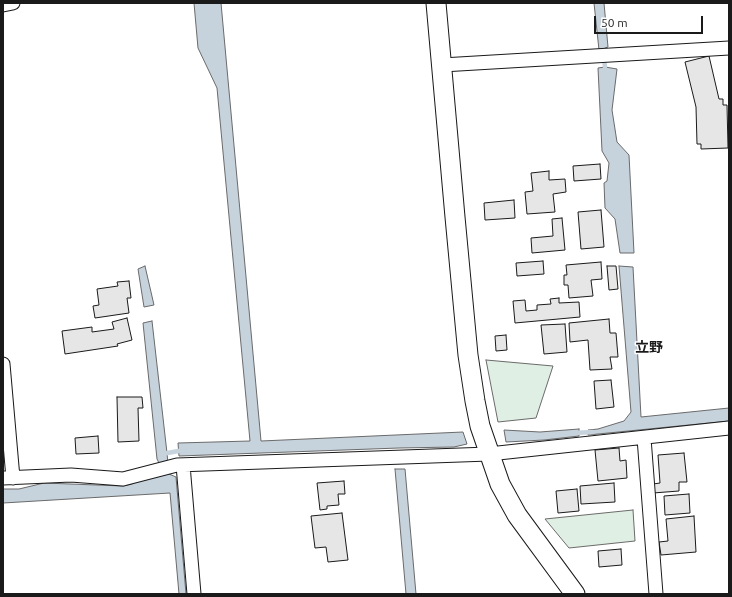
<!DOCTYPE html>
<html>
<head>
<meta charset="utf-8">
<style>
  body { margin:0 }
  #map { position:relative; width:732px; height:597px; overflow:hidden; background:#fff; font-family:Ubuntu,sans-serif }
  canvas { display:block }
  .frame { position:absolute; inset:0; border:4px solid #1a1a1a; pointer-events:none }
  .scale { position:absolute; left:594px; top:16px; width:109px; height:18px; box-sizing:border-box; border:2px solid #1a1a1a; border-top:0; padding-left:5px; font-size:12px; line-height:14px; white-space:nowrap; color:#1a1a1a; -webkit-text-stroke:3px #fff; paint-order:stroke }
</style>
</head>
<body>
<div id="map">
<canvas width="732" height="597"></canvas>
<div class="frame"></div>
<div class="scale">50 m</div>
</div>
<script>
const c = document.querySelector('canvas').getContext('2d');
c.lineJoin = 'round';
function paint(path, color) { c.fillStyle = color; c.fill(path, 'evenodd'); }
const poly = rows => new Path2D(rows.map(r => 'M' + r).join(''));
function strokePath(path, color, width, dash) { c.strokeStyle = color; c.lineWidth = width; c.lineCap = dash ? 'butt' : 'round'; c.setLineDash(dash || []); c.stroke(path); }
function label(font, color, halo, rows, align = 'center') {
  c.font = font + ' Ubuntu,"Noto Sans JP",sans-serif'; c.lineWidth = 3; c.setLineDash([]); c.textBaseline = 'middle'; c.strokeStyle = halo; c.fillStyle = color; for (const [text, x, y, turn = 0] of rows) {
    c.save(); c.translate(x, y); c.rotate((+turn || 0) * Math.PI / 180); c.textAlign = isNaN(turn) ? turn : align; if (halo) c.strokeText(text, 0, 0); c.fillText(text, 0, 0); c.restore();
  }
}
const green = poly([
  [486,360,553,366,536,418,498,422,486,360],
  [633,510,635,541,569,548,545,519,633,510]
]);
paint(green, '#e0efe3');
strokePath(green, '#6a6a6a', 1);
const water = poly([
  [194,3,221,3,261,441,463,432,467,444,454,447,399,448,179,456,178,443,250,441,217,88,198,48,194,3],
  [594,3,604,3,608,47,599,50,594,3],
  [605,67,617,69,612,110,617,142,629,155,634,253,620,253,615,219,605,208,604,183,607,181,609,163,602,151,598,68,605,67],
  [145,266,154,305,144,307,138,269,145,266],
  [619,266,633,267,641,417,729,408,729,421,588,435,588,430,598,429,624,421,631,412,619,266],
  [152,321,167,453,169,474,176,477,186,594,179,594,170,493,3,503,3,489,19,489,44,483,123,486,132,484,160,465,157,459,143,323,152,321],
  [579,429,579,436,544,440,506,442,504,430,540,432,579,429],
  [395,469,405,469,416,594,406,594,395,469]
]);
paint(water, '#c6d2dc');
strokePath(water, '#6a6a6a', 1);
strokePath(poly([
  [603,49,605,67],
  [574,433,593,432],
  [162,454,184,450]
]), '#c6d2dc', 4.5);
const building = poly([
  [709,56,719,99,723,99,723,105,727,105,728,148,701,149,701,144,697,144,696,107,685,62,709,56],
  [600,164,601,179,574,181,573,166,600,164],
  [549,171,549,180,565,179,566,192,553,194,555,212,527,214,525,192,533,191,531,173,549,171],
  [514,200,515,218,485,220,484,203,514,200],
  [601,210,604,247,581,249,578,212,601,210],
  [562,218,565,250,532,253,531,238,553,236,552,219,562,218],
  [543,261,544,274,517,276,516,263,543,261],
  [601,262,602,279,591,280,593,296,569,298,568,285,564,285,564,275,567,275,566,265,601,262],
  [607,266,616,266,618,289,609,290,607,266],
  [129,281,131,298,127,298,129,313,95,318,93,306,99,305,97,289,118,286,117,282,129,281],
  [559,298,559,303,579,302,580,317,515,323,513,301,525,300,526,311,537,310,537,305,551,304,550,299,559,298],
  [127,318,132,340,117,344,118,346,65,354,62,331,92,327,92,332,114,329,112,322,127,318],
  [609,319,610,333,616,333,618,357,610,357,612,369,590,370,588,340,570,342,569,323,609,319],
  [565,324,567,352,544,354,541,325,565,324],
  [506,335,507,350,496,351,495,336,506,335],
  [611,380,614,407,596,409,594,381,611,380],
  [117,397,142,397,143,408,138,408,139,441,118,442,117,397],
  [98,436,99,453,76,454,75,438,98,436],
  [619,448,620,461,626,460,627,478,598,481,595,450,619,448],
  [684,453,687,482,679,482,679,491,653,493,653,484,660,483,658,455,684,453],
  [344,481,345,494,338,494,339,505,327,506,327,509,320,510,317,483,344,481],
  [614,483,615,502,581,504,580,486,614,483],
  [577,489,579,511,558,513,556,491,577,489],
  [689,494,690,513,665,515,664,496,689,494],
  [342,513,348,560,328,562,326,547,315,548,311,516,342,513],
  [694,516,696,552,661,555,659,542,668,541,666,519,694,516],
  [621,549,622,565,599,567,598,551,621,549]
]);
paint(building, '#e6e6e6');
strokePath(building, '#1a1a1a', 1);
const street = poly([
  [3,5,13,3],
  [442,65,729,48],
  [3,364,13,478],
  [644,438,656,594],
  [183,465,194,594],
  [3,478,71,475,123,479,177,465,489,454,729,428]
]);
const secondary = poly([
  [436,3,455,217,468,355,475,401,480,426,500,484,517,515,575,594]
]);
strokePath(street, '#1a1a1a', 15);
strokePath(secondary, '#1a1a1a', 21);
strokePath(street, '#fff', 13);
strokePath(secondary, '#fff', 19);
label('bold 14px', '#1a1a1a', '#fff', [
  ["立野",649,347]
]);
</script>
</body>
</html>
